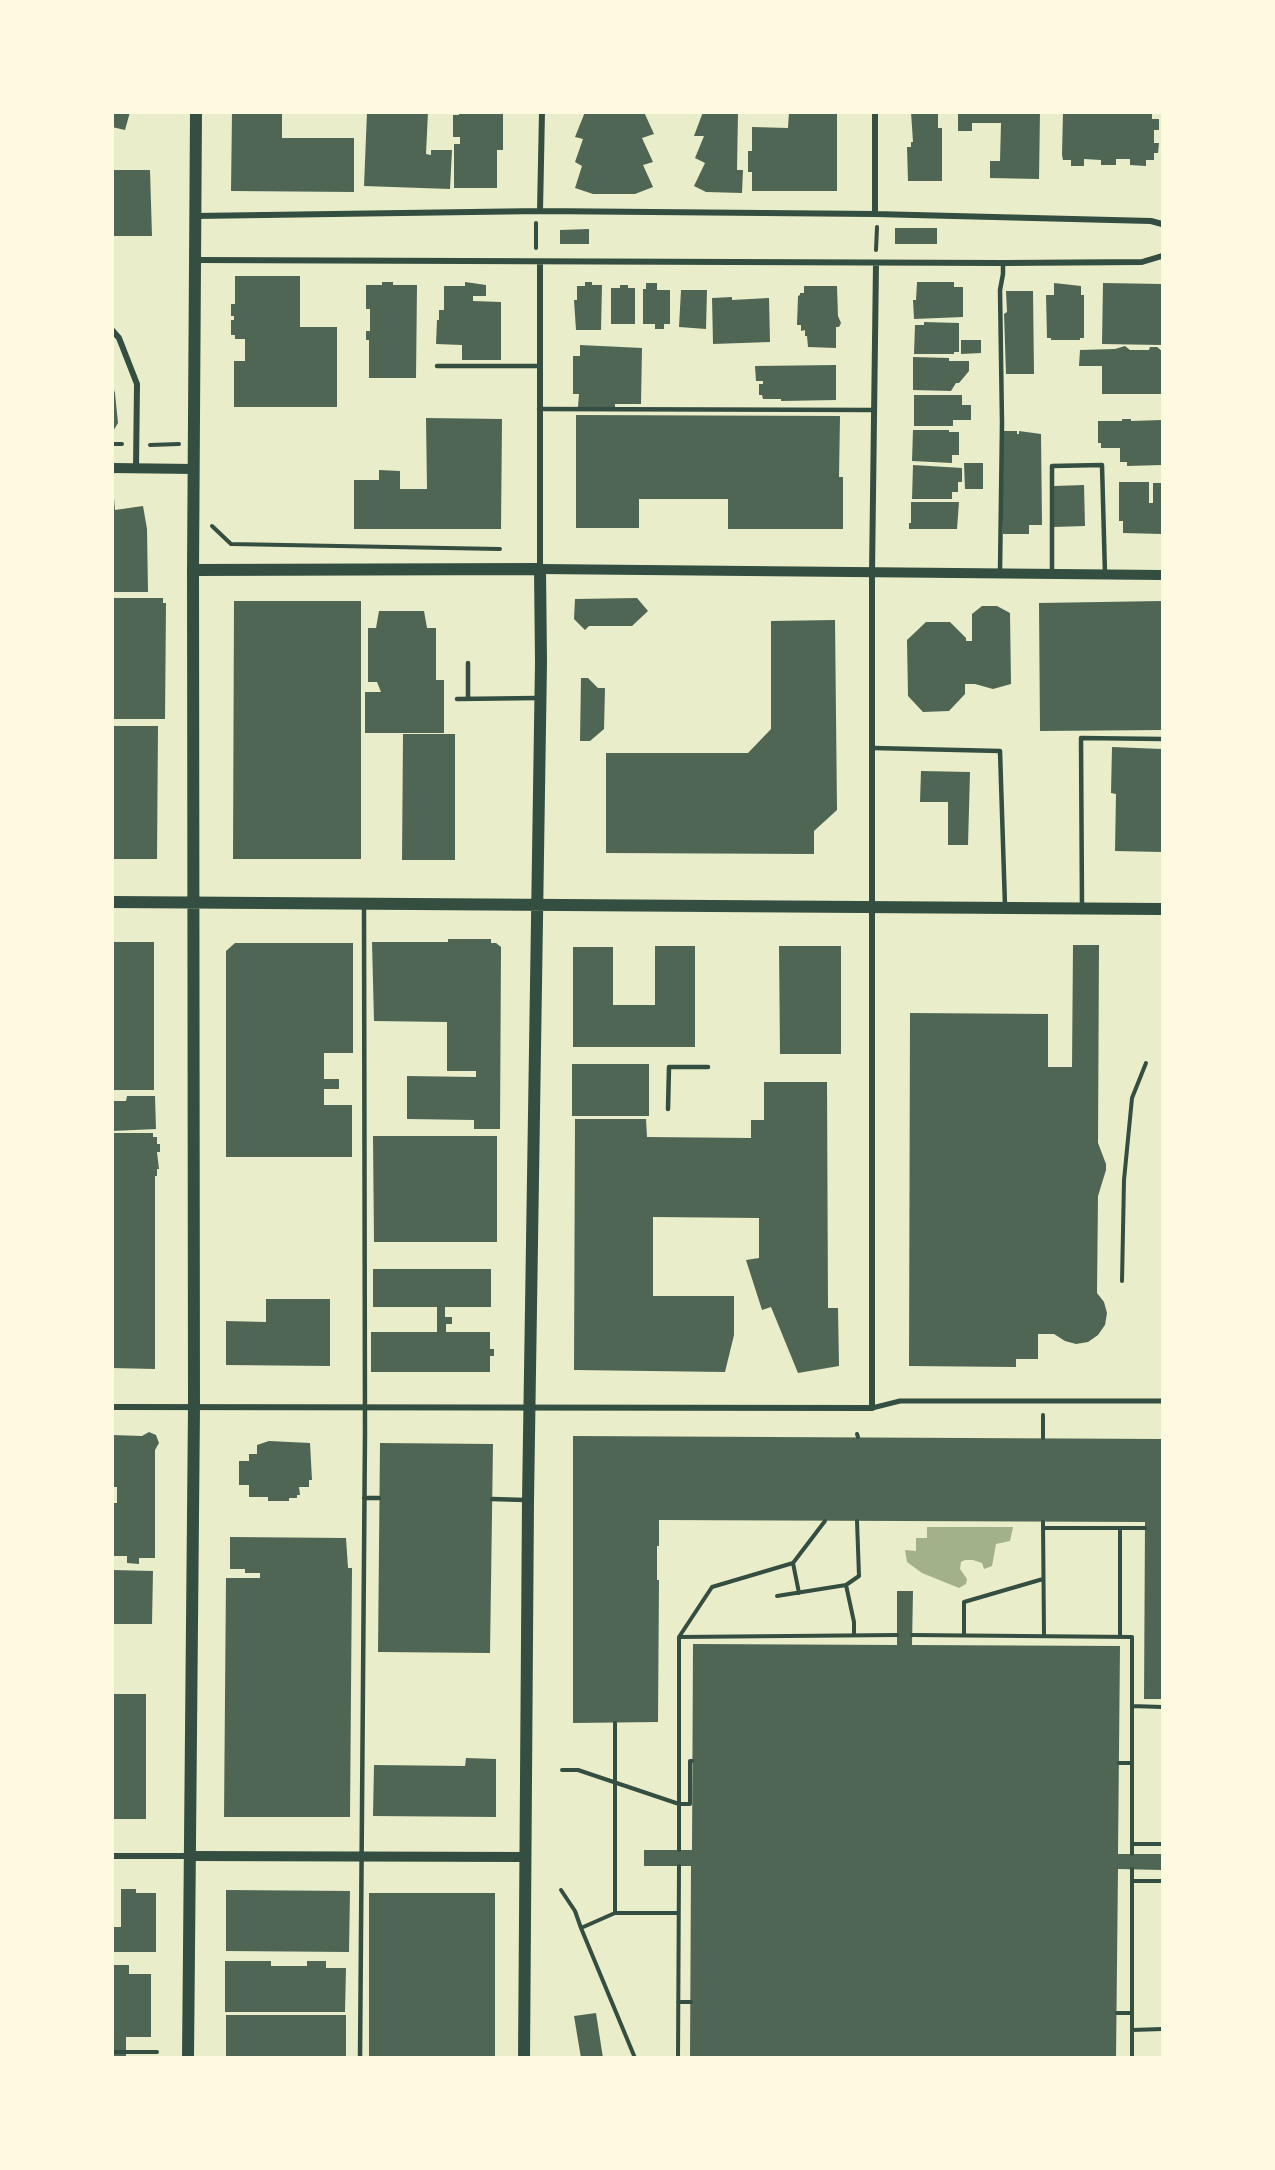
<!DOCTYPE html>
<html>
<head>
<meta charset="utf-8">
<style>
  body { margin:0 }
  #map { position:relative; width:1275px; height:2170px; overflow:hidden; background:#e9edc9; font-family:Raleway,sans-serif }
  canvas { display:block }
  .frame { position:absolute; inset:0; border:114px solid #fefae0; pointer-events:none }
</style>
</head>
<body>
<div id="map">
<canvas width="1275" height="2170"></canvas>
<div class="frame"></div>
</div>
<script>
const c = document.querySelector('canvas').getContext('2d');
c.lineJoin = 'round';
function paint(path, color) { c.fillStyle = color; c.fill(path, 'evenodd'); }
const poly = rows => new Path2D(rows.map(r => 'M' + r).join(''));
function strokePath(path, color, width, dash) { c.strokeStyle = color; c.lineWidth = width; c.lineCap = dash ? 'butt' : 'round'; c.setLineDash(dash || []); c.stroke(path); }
paint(poly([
  [927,1527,1013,1527,1010,1541,996,1544,992,1566,984,1569,982,1563,973,1560,965,1560,961,1562,960,1569,967,1579,966,1584,959,1588,922,1573,907,1562,905,1550,916,1551,916,1538,927,1538]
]), '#a3b18a');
paint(poly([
  [112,112,130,112,125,130,112,127],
  [232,112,282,112,282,138,354,138,354,192,231,191],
  [367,112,428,112,426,154,431,155,431,150,452,150,450,189,364,186],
  [459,112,503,112,503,150,497,150,497,188,454,188,454,144,460,144,460,137,453,137,453,115,459,115],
  [585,112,644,112,654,134,642,138,653,162,643,165,653,187,635,194,593,194,575,188,582,166,575,162,583,139,575,137],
  [703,112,738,112,737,170,743,170,742,193,706,192,694,186,705,163,695,158,704,136,694,136],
  [789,112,837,112,837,191,752,191,752,172,748,172,748,151,752,151,752,127,788,128],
  [911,112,938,112,938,128,942,128,942,181,908,181,907,147,911,147,911,142,913,142],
  [958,112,1040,112,1039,179,990,178,990,161,1000,161,1001,123,972,123,972,131,958,131],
  [1063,112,1152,112,1152,119,1159,119,1159,130,1154,130,1154,143,1159,143,1158,153,1154,153,1154,160,1146,160,1146,166,1130,165,1130,159,1116,159,1116,165,1101,165,1101,160,1084,159,1084,166,1071,166,1071,160,1063,160,1062,155],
  [112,170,150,170,152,236,112,236],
  [895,228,937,228,937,244,895,244],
  [589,229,589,244,560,244,560,230],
  [235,276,300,276,300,327,337,327,337,407,234,407,234,361,245,361,245,339,235,339,235,335,231,335,231,320,234,320,234,316,231,316,231,304,235,304],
  [382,282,393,282,393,285,417,285,416,378,369,378,369,340,366,340,366,331,370,331,370,309,366,309,366,285,382,285],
  [465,282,486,285,486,296,473,296,473,301,501,302,501,360,462,360,462,345,436,344,437,320,439,320,439,310,444,310,444,286,465,286],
  [585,282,592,282,592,285,602,285,601,330,576,330,574,300,577,300,577,286,585,286],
  [917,282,954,282,954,287,963,287,963,317,914,319,913,300,916,300],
  [646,283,657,283,657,290,670,290,670,324,664,324,664,329,655,329,655,324,643,324,643,289,646,289],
  [1054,283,1081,286,1081,295,1084,295,1084,338,1080,338,1080,340,1051,340,1051,338,1047,338,1046,295,1054,295],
  [1103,283,1162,284,1162,345,1102,344],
  [620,285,628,285,628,288,635,288,635,324,611,324,611,288,620,288],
  [804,286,837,286,838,316,841,323,839,327,836,327,836,348,808,347,807,336,805,336,805,330,801,331,801,325,797,325,798,296,800,295,800,293,804,293],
  [681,290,707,290,706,329,679,327],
  [1006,291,1033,291,1034,374,1006,374,1004,314,1007,312],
  [732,297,732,300,769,298,770,342,713,344,712,298],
  [924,322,959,323,959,352,954,352,954,354,914,354,915,325,924,325],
  [961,340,981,340,981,353,961,354],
  [580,345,642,348,641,404,615,404,615,408,578,407,579,394,573,394,573,356,580,356],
  [1125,346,1130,350,1149,350,1150,347,1157,347,1162,351,1162,394,1102,394,1102,366,1079,366,1080,350,1115,349],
  [913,357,949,358,949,361,969,361,969,371,959,383,956,383,951,391,913,390],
  [836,365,836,400,781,401,781,399,763,399,762,395,759,395,759,384,763,384,763,381,756,381,755,366],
  [112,384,115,393,118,423,112,433],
  [914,395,962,395,962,405,971,405,971,420,953,420,953,426,914,426],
  [576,415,840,416,839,477,843,477,843,529,728,529,728,499,639,499,639,528,576,528],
  [426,418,502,419,501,529,354,529,354,480,379,480,379,470,400,471,400,489,427,489],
  [1122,419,1131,419,1131,421,1162,420,1162,465,1127,466,1127,462,1120,462,1120,448,1101,448,1101,443,1098,443,1098,421,1122,421],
  [913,430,949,430,949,432,959,432,959,455,952,455,952,463,912,461],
  [1002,431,1017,431,1017,434,1019,434,1019,431,1041,434,1042,525,1029,525,1029,534,1003,534],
  [964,463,983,463,983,489,965,489],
  [913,465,962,468,962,482,958,482,958,492,952,492,952,499,912,499],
  [1119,482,1149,482,1149,503,1153,503,1153,483,1162,483,1162,534,1123,533,1123,521,1119,521],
  [1084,485,1085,526,1053,527,1054,486],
  [112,498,114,498,115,510,143,506,147,529,148,592,112,592],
  [911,502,959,502,957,529,909,529,909,523,911,523],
  [112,598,163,598,163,603,166,603,165,719,112,719],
  [637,598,648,611,632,626,589,626,585,630,574,619,575,599],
  [234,601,361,601,361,859,233,859],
  [1162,601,1162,730,1040,731,1039,603],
  [982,606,997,606,1010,613,1011,684,993,689,975,684,965,684,965,694,949,711,923,712,908,696,907,640,926,622,950,622,966,638,966,641,972,641,972,614],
  [379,611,424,611,427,628,436,628,436,680,444,680,444,733,365,733,365,692,381,692,377,682,368,682,368,628,376,628],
  [835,620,837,810,814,831,814,854,606,853,606,753,748,753,771,729,771,621],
  [581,678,588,678,598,688,605,688,604,729,590,741,580,741],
  [112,726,158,726,157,859,112,859],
  [403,734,455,734,455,860,402,860],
  [1112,747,1162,749,1162,852,1115,851,1116,794,1111,793],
  [921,771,970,772,968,845,948,845,948,802,920,802],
  [448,939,491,939,491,943,496,943,501,947,500,1129,474,1129,474,1120,407,1119,407,1076,476,1077,476,1071,447,1071,447,1022,374,1021,372,942,448,942],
  [112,942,154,942,154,1090,112,1090],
  [235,943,353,943,353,1053,324,1053,324,1079,339,1079,339,1089,324,1089,324,1105,352,1105,352,1157,226,1157,226,951],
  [1073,945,1099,945,1098,1143,1106,1164,1106,1170,1098,1196,1097,1293,1104,1302,1107,1313,1105,1325,1098,1335,1088,1342,1076,1344,1065,1341,1054,1334,1038,1334,1038,1359,1016,1359,1016,1367,909,1366,910,1013,1048,1014,1048,1067,1072,1067],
  [655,946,695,946,695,1047,573,1047,573,947,613,947,613,1005,655,1005],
  [779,946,841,946,841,1054,780,1054],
  [572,1064,649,1064,649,1116,572,1116],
  [764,1082,827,1082,828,1308,838,1308,839,1366,798,1373,771,1307,762,1310,746,1260,759,1258,759,1218,653,1217,653,1296,734,1296,734,1335,725,1372,574,1370,575,1119,646,1119,647,1137,751,1138,751,1120,764,1120],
  [127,1096,155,1096,156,1129,112,1131,112,1101,126,1101],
  [112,1133,153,1133,153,1137,157,1137,157,1144,160,1144,160,1152,157,1152,159,1169,157,1169,157,1176,155,1176,155,1369,112,1368],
  [373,1136,497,1136,497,1242,374,1242],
  [373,1269,491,1269,491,1307,445,1307,445,1317,452,1317,452,1324,446,1324,446,1332,490,1332,490,1349,494,1349,494,1356,490,1356,490,1372,371,1372,371,1332,437,1332,437,1307,373,1307],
  [266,1299,330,1299,330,1366,226,1365,226,1321,266,1322],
  [149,1432,156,1435,159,1443,155,1450,155,1558,139,1558,139,1564,127,1563,127,1556,112,1556,112,1503,117,1503,117,1487,112,1487,112,1435,142,1436],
  [573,1436,1162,1439,1162,1699,1144,1699,1145,1522,659,1520,659,1546,657,1546,657,1580,659,1580,658,1722,573,1723],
  [269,1441,310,1443,312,1480,309,1480,309,1487,299,1487,300,1495,297,1495,297,1498,289,1498,289,1501,268,1501,268,1497,249,1497,249,1485,239,1485,239,1461,249,1461,249,1454,257,1454,257,1445],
  [380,1443,493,1444,490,1653,378,1652],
  [230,1537,346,1538,348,1568,352,1568,350,1817,224,1817,226,1578,260,1578,260,1573,245,1573,245,1569,230,1569],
  [112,1570,153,1571,152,1624,112,1624],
  [897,1591,913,1591,912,1645,1120,1646,1118,1854,1162,1854,1162,1870,1118,1869,1116,2058,690,2058,691,1866,644,1866,644,1850,692,1850,693,1644,897,1645],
  [112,1694,146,1694,146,1819,112,1819],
  [466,1758,496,1759,496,1817,373,1816,374,1765,465,1766],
  [121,1889,136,1889,136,1893,156,1893,156,1952,112,1952,112,1927,121,1927],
  [226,1890,350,1891,349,1952,226,1951],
  [369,1893,495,1893,495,2058,369,2058],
  [225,1961,271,1961,271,1966,307,1966,307,1961,326,1961,326,1968,346,1968,345,2012,225,2012],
  [112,1965,129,1965,129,1974,151,1974,151,2037,126,2037,126,2058,112,2058],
  [596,2013,603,2058,581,2058,574,2016],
  [226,2015,346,2015,346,2058,226,2058]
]), '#4f6655');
strokePath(poly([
  [536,223,536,248],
  [876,250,877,227],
  [112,444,122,444],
  [150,445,179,444],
  [212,526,231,544,500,549],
  [1122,1281,1124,1180,1132,1098,1146,1063],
  [857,1434,858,1437],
  [1043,1438,1043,1415],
  [1043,1522,1044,1635],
  [1043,1528,1145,1528],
  [793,1563,799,1593],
  [846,1585,859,1576,857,1521],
  [777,1596,846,1585,854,1622,854,1635],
  [912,1635,1132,1637,1132,1854],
  [964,1635,964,1602,1043,1579],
  [679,1637,897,1635],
  [1120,1637,1120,1528],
  [1132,1706,1162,1707],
  [615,1723,615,1913],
  [1119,1763,1132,1763],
  [562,1770,578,1770,679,1804,690,1804,690,1761,692,1761],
  [1132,1844,1162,1844],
  [679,1850,679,1637,712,1587,793,1563,825,1521],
  [1132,1881,1162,1881],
  [561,1890,575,1911,581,1928,615,1913,678,1913],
  [581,1928,635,2058],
  [678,2002,691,2002],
  [1117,2013,1132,2013],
  [1132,2030,1162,2029],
  [112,2052,157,2052],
  [678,2058,679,1866],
  [1132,2058,1132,1869]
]), '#344e41', 4);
strokePath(poly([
  [437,366,540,366],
  [539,409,874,410],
  [1000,572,1002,423,1000,290,1003,274,1003,263],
  [1052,573,1052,466,1102,465,1105,574],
  [468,663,468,699],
  [457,699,538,698],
  [873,748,1000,751,1005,906],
  [1082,909,1081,738,1162,739],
  [668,1109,669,1067,708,1067],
  [364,1498,379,1498],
  [492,1499,525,1500],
  [360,2058,365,1432,364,905]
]), '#344e41', 4.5);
strokePath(poly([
  [872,1408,900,1401,1162,1401]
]), '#344e41', 5);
strokePath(poly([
  [540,211,542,112],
  [875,214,875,112],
  [195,216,540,211,875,214,1151,221,1162,224],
  [196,260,1003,263,1142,262,1162,256],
  [540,262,540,569],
  [112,330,119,338,137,384,136,468],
  [112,1407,872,1408,872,573,876,263],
  [112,1856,190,1856]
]), '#344e41', 6);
strokePath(poly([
  [112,468,194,469],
  [540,569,1162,575],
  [190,1856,525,1857]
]), '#344e41', 10);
strokePath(poly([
  [193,570,540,569,541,662,528,1500,524,2058],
  [112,902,1162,909],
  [188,2058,194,1407,193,570,196,112]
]), '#344e41', 12);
</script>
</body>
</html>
